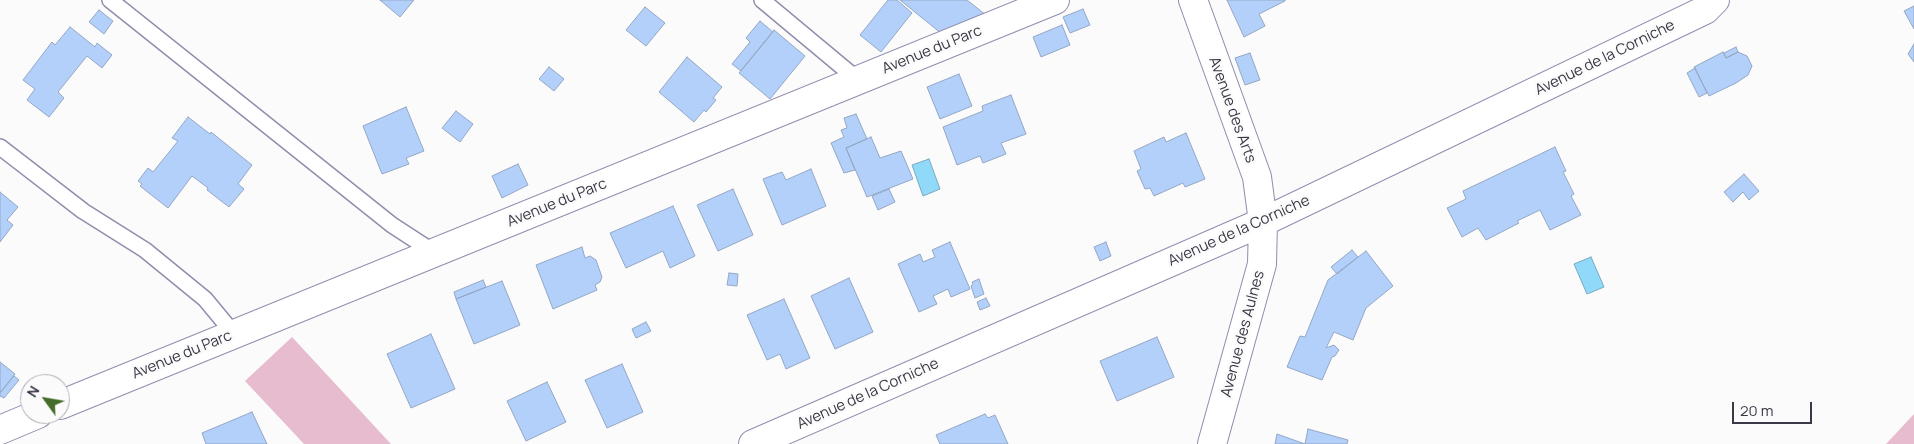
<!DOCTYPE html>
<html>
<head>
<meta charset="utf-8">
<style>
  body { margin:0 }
  #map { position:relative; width:1914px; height:444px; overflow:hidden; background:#fbfbfb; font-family:Manrope,sans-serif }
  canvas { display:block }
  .north { position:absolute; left:20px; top:374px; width:50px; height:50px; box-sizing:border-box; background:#fbfbfb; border:1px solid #adadb3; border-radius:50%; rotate:302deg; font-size:14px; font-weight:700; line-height:20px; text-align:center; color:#393846 }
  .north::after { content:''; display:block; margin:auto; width:18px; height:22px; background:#436c28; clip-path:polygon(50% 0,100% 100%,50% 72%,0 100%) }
  .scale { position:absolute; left:1732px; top:402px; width:80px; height:22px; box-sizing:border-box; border:2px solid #393846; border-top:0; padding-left:6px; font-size:15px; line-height:18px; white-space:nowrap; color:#393846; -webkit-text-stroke:4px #fbfbfb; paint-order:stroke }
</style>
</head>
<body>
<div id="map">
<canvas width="1914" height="444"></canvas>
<div class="north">N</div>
<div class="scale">20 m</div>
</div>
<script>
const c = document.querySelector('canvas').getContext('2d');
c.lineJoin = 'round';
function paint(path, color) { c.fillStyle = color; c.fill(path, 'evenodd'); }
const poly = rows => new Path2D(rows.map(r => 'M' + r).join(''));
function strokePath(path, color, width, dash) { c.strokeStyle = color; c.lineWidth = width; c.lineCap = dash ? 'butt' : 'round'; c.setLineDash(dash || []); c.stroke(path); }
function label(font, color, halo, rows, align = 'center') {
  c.font = font + ' Manrope,sans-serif'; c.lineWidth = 5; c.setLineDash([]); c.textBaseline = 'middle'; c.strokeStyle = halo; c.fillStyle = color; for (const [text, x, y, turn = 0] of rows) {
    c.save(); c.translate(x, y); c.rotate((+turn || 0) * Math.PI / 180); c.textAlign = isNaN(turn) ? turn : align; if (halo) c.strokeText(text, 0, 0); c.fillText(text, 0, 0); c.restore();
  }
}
paint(poly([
  [292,337,391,444,304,444,245,381],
  [1914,414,1914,444,1886,444]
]), '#e6bcce');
const water = poly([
  [929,159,940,189,923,196,912,165,929,159],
  [1591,257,1604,287,1587,294,1574,264,1591,257]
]);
paint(water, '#91d9f8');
strokePath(water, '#77a9c3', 1);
const building = poly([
  [380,0,414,0,400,17,380,0],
  [888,0,897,0,912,13,881,52,860,35,888,0],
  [900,0,967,0,986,15,942,34,900,0],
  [1227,0,1285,0,1285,1,1259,14,1265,26,1244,37,1227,0],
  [1914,6,1914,29,1904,11,1914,6],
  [645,7,665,23,646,46,626,30,645,7],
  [1083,9,1090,25,1070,33,1063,17,1083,9],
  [99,10,113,21,104,34,89,22,99,10],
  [760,21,773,32,741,71,732,64,750,42,746,38,760,21],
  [1062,25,1070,45,1041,57,1033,37,1062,25],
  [70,27,95,47,97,43,112,55,102,68,87,56,58,92,64,98,49,117,27,100,35,89,23,80,52,42,55,45,70,27],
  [774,30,805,56,770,99,739,73,774,30],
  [1914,44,1914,62,1908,54,1914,44],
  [1736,47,1738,52,1726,58,1724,53,1736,47],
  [1723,52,1726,58,1738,52,1747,56,1752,66,1748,75,1736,83,1709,96,1694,67,1723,52],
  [1250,53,1260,80,1245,85,1235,58,1250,53],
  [687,57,722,87,713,98,716,100,706,112,704,110,694,122,659,92,687,57],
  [549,67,564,79,554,91,539,79,549,67],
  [1695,68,1707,93,1699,97,1687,73,1695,68],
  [959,74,972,106,940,119,927,87,959,74],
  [1011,95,1026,134,1001,143,1006,154,983,163,980,156,957,165,943,127,983,111,982,106,1011,95],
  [406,107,424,151,406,158,409,164,382,174,363,126,406,107],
  [456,111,473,124,460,142,442,128,456,111],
  [856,114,867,139,846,148,855,170,844,173,831,143,844,137,841,130,847,128,844,118,856,114],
  [188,117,210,134,211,132,252,165,238,184,244,189,229,207,207,190,208,188,192,176,168,208,140,186,142,184,138,181,148,168,153,172,178,141,172,138,188,117],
  [1186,133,1205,179,1185,187,1183,183,1154,196,1150,188,1145,189,1137,171,1141,169,1134,151,1164,137,1166,142,1186,133],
  [871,137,880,158,901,151,913,179,867,197,846,148,871,137],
  [1555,147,1566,171,1563,172,1574,194,1571,196,1581,215,1550,230,1540,210,1517,221,1519,223,1486,240,1478,228,1462,237,1447,208,1466,199,1463,191,1555,147],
  [518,164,528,185,502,198,492,176,518,164],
  [811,169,826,206,782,225,763,179,782,172,786,180,811,169],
  [1744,174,1759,191,1749,200,1743,192,1733,202,1724,192,1744,174],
  [733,189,753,235,718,251,697,205,733,189],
  [889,189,895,202,878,210,872,196,889,189],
  [0,192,18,207,7,220,13,225,0,242,0,192],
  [673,206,695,256,670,268,663,251,626,268,610,233,673,206],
  [950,242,970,289,951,297,948,289,933,296,937,304,919,312,898,264,920,254,923,262,935,257,932,250,950,242],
  [1106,242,1111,256,1100,261,1094,247,1106,242],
  [582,247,585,258,590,256,596,260,602,277,600,282,595,285,597,290,553,309,536,265,582,247],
  [1352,250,1358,257,1337,274,1331,267,1352,250],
  [1366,251,1393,286,1366,308,1353,340,1334,332,1326,348,1334,345,1339,350,1335,356,1332,357,1322,380,1287,367,1300,336,1305,337,1328,280,1366,251],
  [729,273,738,274,737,286,727,285,729,273],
  [849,278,873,332,835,349,811,296,849,278],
  [979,279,984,294,975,298,971,286,973,284,972,282,979,279],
  [483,280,486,287,456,299,454,292,483,280],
  [502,281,520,325,474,344,456,299,502,281],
  [986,298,990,306,980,310,977,302,986,298],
  [784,299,810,358,786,369,780,354,767,360,747,315,784,299],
  [646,322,651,331,636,338,632,329,646,322],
  [431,334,455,389,411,408,387,354,431,334],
  [1157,337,1174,377,1117,401,1100,361,1157,337],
  [0,362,15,374,0,393,0,362],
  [622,364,643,412,607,428,585,380,622,364],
  [14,376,19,380,4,398,0,396,0,393,14,376],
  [547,382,566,422,526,441,507,401,547,382],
  [252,412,267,444,206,444,202,433,252,412],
  [985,414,988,418,995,415,1008,444,940,444,936,435,985,414],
  [1308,429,1348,440,1347,444,1275,444,1277,434,1305,444,1308,429]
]);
paint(building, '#b3d0fa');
strokePath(building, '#93a7c4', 1);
const service = poly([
  [110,0,392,225,435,253],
  [762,0,858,80],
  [0,147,83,211,145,250,205,299,234,334]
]);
const minor = poly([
  [1193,0,1257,177,1263,222,1262,264,1212,444],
  [60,405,1055,0],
  [0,430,38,414],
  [753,444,1263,222,1705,10,1715,0]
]);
strokePath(service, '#908dad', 18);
strokePath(minor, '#908dad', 30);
strokePath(service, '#fff', 15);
strokePath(minor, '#fff', 28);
label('15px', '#393846', '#fbfbfb', [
  ["Avenue du Parc",932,50,-22],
  ["Avenue de la Corniche",1605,58,-26],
  ["Avenue des Arts",1232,110,70],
  ["Avenue du Parc",557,203,-22],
  ["Avenue de la Corniche",1239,231,-24],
  ["Avenue des Aulnes",1243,334,-75],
  ["Avenue du Parc",182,355,-22],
  ["Avenue de la Corniche",868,394,-24]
]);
</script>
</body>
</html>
